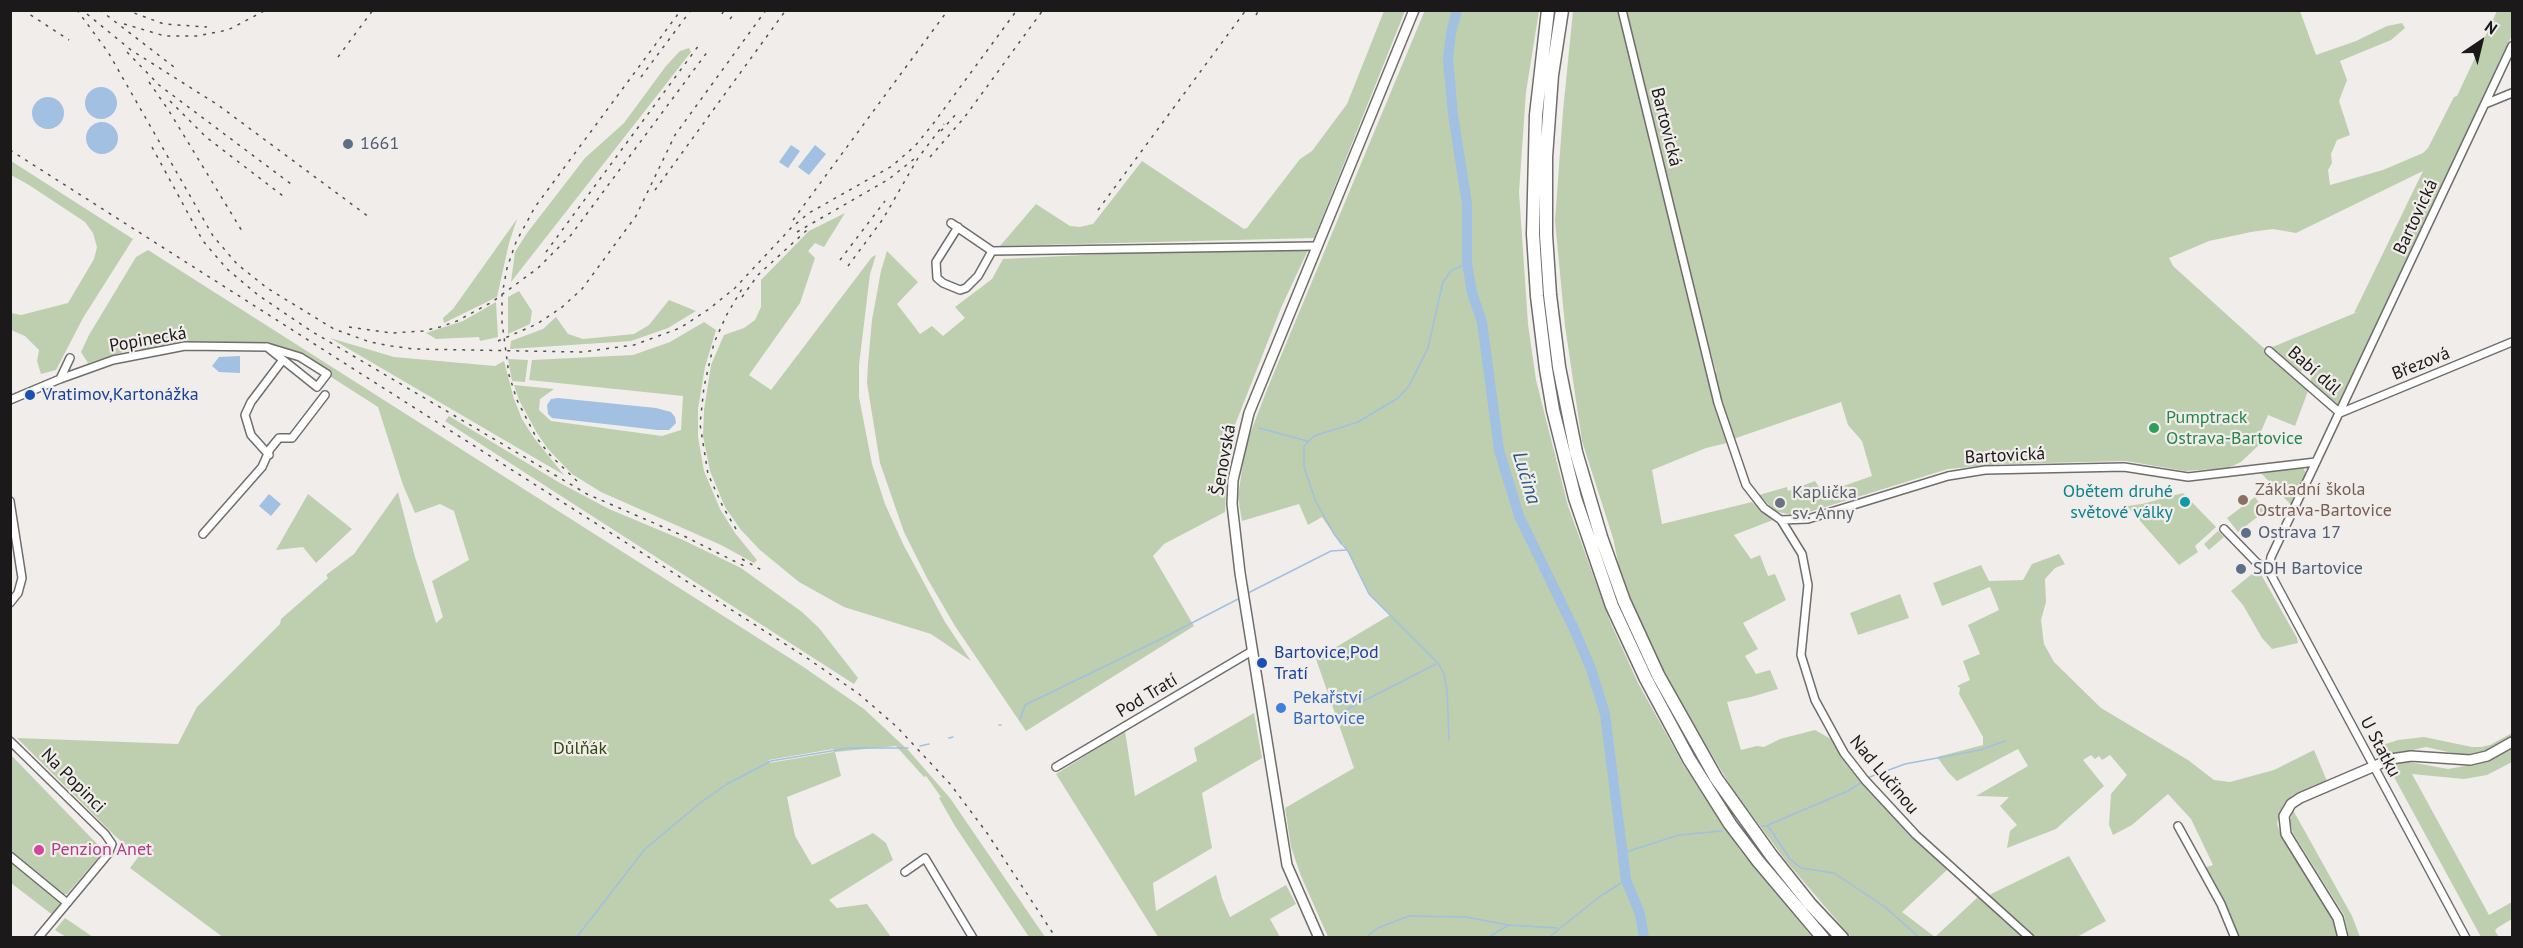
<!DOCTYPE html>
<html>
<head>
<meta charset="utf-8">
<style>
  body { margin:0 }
  #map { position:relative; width:2523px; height:948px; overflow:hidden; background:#f1edeb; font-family:"PT Sans",sans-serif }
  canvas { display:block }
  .frame { position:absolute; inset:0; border:12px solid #1b1919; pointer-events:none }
  .north { position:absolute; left:2451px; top:12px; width:60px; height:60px; -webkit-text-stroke:4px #f1edeb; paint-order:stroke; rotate:35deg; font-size:16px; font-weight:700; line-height:24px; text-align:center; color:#1b1919 }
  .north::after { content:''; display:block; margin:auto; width:21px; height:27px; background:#1b1919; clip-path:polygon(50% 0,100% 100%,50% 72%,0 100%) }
</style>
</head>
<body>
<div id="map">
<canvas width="2523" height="948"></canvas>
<div class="frame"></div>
<div class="north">N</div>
</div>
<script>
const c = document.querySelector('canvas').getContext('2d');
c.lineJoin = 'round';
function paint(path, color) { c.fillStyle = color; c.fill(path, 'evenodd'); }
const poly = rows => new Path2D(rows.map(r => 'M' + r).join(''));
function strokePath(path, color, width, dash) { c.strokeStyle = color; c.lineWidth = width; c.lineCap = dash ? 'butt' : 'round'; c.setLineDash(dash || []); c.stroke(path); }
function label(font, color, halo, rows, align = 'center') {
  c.font = font + ' "PT Sans",sans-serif'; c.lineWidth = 4.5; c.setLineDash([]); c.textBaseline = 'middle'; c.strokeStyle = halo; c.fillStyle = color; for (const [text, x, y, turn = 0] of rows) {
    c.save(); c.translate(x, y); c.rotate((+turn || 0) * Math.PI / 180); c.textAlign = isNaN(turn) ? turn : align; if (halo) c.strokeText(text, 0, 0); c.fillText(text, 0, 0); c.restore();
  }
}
paint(poly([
  [1425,10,1539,11,1526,92,1519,192,1528,324,1536,380,1568,506,1609,619,1638,683,1683,764,1739,849,1812,937,1328,937,1301,876,1291,847,1285,808,1354,768,1316,659,1390,615,1369,594,1343,543,1341,545,1322,517,1308,525,1299,504,1242,521,1238,497,1243,463,1248,439,1268,387],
  [1384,11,1405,11,1314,238,1000,246,1036,204,1070,226,1080,227,1093,224,1142,161,1244,229,1247,228,1300,159,1312,151,1347,104],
  [1573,11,1618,11,1663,197,1669,193,1623,11,2300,11,2316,55,2356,41,2387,26,2402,23,2405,28,2391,40,2340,61,2347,80,2339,101,2350,135,2337,140,2331,154,2332,163,2328,170,2330,185,2383,170,2423,153,2428,148,2454,97,2457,96,2497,11,2512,11,2512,35,2337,407,2311,384,2311,375,2305,370,2297,372,2270,348,2360,311,2354,313,2423,171,2296,233,2273,229,2251,232,2209,241,2169,258,2173,266,2267,351,2266,354,2308,391,2295,426,2268,415,2260,434,2260,444,2241,462,2228,468,2185,471,2126,461,2001,464,1948,469,1796,516,1775,511,1759,495,1787,487,1788,491,1815,481,1823,493,1872,476,1862,441,1848,425,1841,402,1736,438,1727,443,1706,448,1652,470,1662,524,1752,502,1773,520,1734,535,1751,559,1760,555,1768,576,1775,574,1786,600,1743,623,1758,649,1745,656,1756,674,1770,670,1778,689,1751,697,1727,702,1741,750,1757,746,1764,747,1780,739,1815,730,1831,739,1866,787,1948,869,1902,912,1935,937,1978,897,2023,937,1851,937,1786,861,1733,790,1665,677,1622,581,1613,538,1582,441,1565,326,1555,221,1563,111],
  [1704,329,1716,371,1711,376,1698,332],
  [689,48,691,52,511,282,515,252,527,233,585,158,624,123,666,66,680,51],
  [11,161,133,239,83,318,56,370,41,374,37,361,39,350,25,336,11,330,11,313,21,315,68,303,94,259,97,247,93,233,85,222,29,185,11,175],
  [845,213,824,247,815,243,808,251,815,258,800,303,749,375,771,390,872,257,876,255,870,274,859,365,859,397,872,464,885,504,903,544,945,622,971,661,931,634,844,607,799,582,760,550,741,530,725,507,710,471,703,436,704,410,711,365,724,335,744,328,755,320,761,307,761,280,809,231],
  [517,219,509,243,497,297,444,323,443,318,453,309],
  [148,250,802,666,864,709,909,751,950,798,1045,937,1029,937,955,826,939,798,941,797,926,776,924,777,896,746,835,752,841,776,787,797,795,836,812,865,873,833,886,843,893,860,829,900,837,908,867,904,891,937,224,938,130,868,139,856,115,836,17,738,178,744,197,707,280,624,281,619,328,578,326,575,354,554,398,492,415,557,436,623,443,617,432,581,469,560,454,511,440,504,415,513,403,485,378,407,300,357,267,347,172,349,170,346,142,351,140,347,88,363,81,352,89,335,136,257],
  [833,749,834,752,769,763,769,760],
  [1308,250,1281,308,1235,425,1227,461,1225,512,1164,544,1153,556,1194,626,1026,731,955,626,927,578,904,532,880,463,867,383,868,364,872,320,881,271,887,251,918,282,897,304,920,334,932,326,943,336,965,318,955,307,992,279,1003,259,1145,252],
  [519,291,532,311,530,324,508,334,508,297],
  [669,300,696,311,668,328,631,341,510,349,511,341,543,329,556,317,568,334,583,339,634,334,649,325],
  [496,302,498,337,480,341,479,337,436,339,426,333,463,321],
  [704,322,716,330,705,367,698,409,698,437,704,471,720,509,735,533,757,560,754,563,721,545,601,492,572,474,548,449,537,433,519,400,514,385,554,389,540,399,539,410,551,421,662,436,681,430,683,396,529,380,532,360,633,355,670,342],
  [330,338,394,357,495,366,504,361,514,399,522,419,534,438,564,475],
  [508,359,528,360,525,382,512,381],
  [449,416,560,483,609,509,683,540,741,568,802,612,819,628,858,678,854,684,589,514,445,421],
  [2303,467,2306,474,2291,505,2260,472],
  [2183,493,2216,527,2195,546,2198,552,2179,565,2127,506,2142,504],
  [308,494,352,529,316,563,303,547,276,550],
  [2255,497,2265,511,2238,532,2227,518],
  [2218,531,2224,537,2209,550,2204,544],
  [2059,554,2065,564,2055,568,2045,579,2046,602,2041,620,2044,644,2054,662,2101,708,2188,760,2214,780,2230,782,2274,770,2314,750,2327,781,2293,795,2285,802,2279,813,2277,824,2282,838,2329,914,2335,920,2338,937,2238,937,2201,869,2213,865,2191,819,2168,794,2132,825,2113,835,2109,825,2111,794,2127,775,2110,755,2102,760,2099,756,2095,759,2091,755,2083,760,2104,786,2056,829,2007,848,2010,831,2017,825,2000,806,2009,797,1976,796,2028,766,2018,749,1957,781,1948,772,1937,757,1983,745,1983,737,1959,694,1960,688,1957,686,1970,680,1963,661,1980,654,1968,625,1999,610,1990,587,1942,606,1933,583,1981,565,1989,581,2023,580,2032,564],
  [2258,569,2297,638,2298,643,2272,649,2262,638,2243,605,2231,591],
  [1900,594,1909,618,1858,635,1850,613],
  [1254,713,1262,758,1202,793,1212,848,1153,883,1156,911,1216,875,1222,898,1230,917,1286,885,1296,904,1270,919,1280,937,1239,938,1238,936,1235,938,1158,937,1056,774,1125,731,1135,796,1197,761,1194,748],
  [2512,733,2512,738,2481,754,2461,755,2426,747,2378,758,2374,748,2398,740,2424,737,2472,747,2481,747,2490,745],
  [2512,746,2512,762,2487,775,2464,779,2412,774,2489,915,2512,902,2512,919,2497,928,2495,931,2499,937,2481,937,2388,766,2404,761,2448,769,2477,764],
  [10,754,104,851,67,894,60,894,11,853],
  [2293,810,2352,916,2360,937,2349,937,2344,915,2293,833,2290,821],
  [2069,856,2106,921,2077,937,2036,937,1989,895],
  [10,860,61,902,54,916,11,883],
  [65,918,93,937,66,937,55,930]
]), '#bdcfae');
paint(poly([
  '85 103a16 16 0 1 1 32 0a16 16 0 1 1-32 0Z',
  '32 113a16 16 0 1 1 32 0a16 16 0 1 1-32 0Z',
  '86 138a16 16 0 1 1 32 0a16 16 0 1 1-32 0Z',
  [791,145,800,151,788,168,779,162],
  [815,145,826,154,809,175,798,167],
  [240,356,240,373,219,372,212,366,219,357],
  [558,398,656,408,671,412,675,417,676,423,669,430,658,430,552,418,548,414,547,405,551,399],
  [269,494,281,504,271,516,259,506]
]), '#a1c0e2');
strokePath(poly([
  [1259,428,1307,441],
  [1348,551,1369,594,1438,663,1444,674,1447,690,1449,740],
  [1248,593,1331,551,1347,550,1334,534,1316,502,1304,467,1304,446,1314,436,1358,422,1398,398,1409,386,1428,348,1443,282,1451,271,1467,263],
  [1338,714,1436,664],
  [1020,720,1025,705,1161,639,1238,599],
  [999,725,1001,725],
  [949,738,953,737],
  [920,746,929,744],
  [1867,778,1905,764,1980,750,2005,741],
  [1768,825,1848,791,1862,782],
  [1762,826,1768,826,1790,859,1801,868,1834,873,1885,907,1920,938],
  [1623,853,1679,835,1722,831],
  [576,938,645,849,700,803,727,784,771,761,849,748,908,748],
  [1365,938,1378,928,1409,916,1466,917,1508,925,1557,928],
  [1487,938,1507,926],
  [1548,938,1599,897,1626,880]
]), '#a1c0e2', 1.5);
strokePath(poly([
  [1457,10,1451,33,1448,59,1453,115,1467,204,1467,263,1472,293,1482,322,1499,450,1519,516,1575,631,1591,669,1605,714,1626,880,1640,914,1644,938]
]), '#a1c0e2', 10);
const street = poly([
  [1622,10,1718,403,1746,485,1764,508,1781,520,1802,554,1808,585,1801,655,1815,700,1844,753,1865,780,1916,835,2030,938],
  [2485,104,2512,93],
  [951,223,992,251,1317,246],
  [958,227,936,262,937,278,943,283,960,290,966,288,978,276,992,251],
  [2269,351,2340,413,2512,342],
  [60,379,70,358],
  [10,400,60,379,113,360,185,346,267,347,300,357,327,374,317,387,267,347],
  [269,455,251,435,245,415,251,402,282,361],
  [2316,462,2271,557,2269,571,2466,938],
  [10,501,22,578,18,593,10,603],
  [1781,520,1808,519,1948,476,1985,470,2124,467,2188,477,2316,462,2512,46],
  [2224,529,2257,563,2269,571],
  [203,534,262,467,270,449,279,438,292,438,325,395],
  [10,741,105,834,112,844,108,854,38,938],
  [1056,767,1252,651],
  [2178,826,2221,904,2235,938],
  [10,856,66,902],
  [905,872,925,858,973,938]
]);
const secondary = poly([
  [1319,938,1287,865,1240,573,1232,504,1233,480,1249,413,1414,10],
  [2343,938,2338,918,2286,834,2284,816,2291,804,2300,798,2391,759,2411,756,2470,760,2487,756,2512,742]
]);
const highway = poly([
  [1548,10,1536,115,1533,234,1537,296,1546,369,1553,410,1575,498,1612,606,1646,679,1689,759,1730,824,1758,861,1823,938],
  [1562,10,1552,75,1546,157,1546,235,1550,295,1559,367,1576,452,1601,537,1624,601,1658,675,1716,778,1771,855,1810,904,1842,938]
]);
strokePath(street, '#716d6c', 10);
strokePath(secondary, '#716d6c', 12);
strokePath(highway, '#716d6c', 15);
strokePath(street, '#fff', 7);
strokePath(secondary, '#fff', 9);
strokePath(highway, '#fff', 12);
strokePath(poly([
  [23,10,69,40],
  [77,10,108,52,213,236,237,264,267,288,334,329,370,342,391,346,414,349,582,352,634,345,680,328,709,309,735,288,792,227,809,213,892,166,915,146,933,124,1017,10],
  [100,10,174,67],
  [126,10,164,24,207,27],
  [87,14,131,50,218,105,369,217],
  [722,14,724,10],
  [1256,15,1259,10],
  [730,19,737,10],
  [124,24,165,36,197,36,228,30,266,10],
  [127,52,159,85,291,184],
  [338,57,373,10],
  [641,77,691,10],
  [149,82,169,111,242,231],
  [170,101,206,137,283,196],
  [941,131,957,113],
  [152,147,203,241,227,269,258,295,311,331,587,494,686,537,748,568],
  [10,150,807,658,859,694,897,727,951,785,987,833,1056,938],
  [930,157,964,118,1043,10],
  [655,190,786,10],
  [1098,210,1246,10],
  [793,220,948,10],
  [797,232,889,179,914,159],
  [546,252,699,45],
  [840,260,885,201],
  [848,266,883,219,918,158,944,124],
  [742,297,758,275,807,230],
  [349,327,392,333,423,331,440,327,457,321,492,302,538,268,571,235,708,51],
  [498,341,537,324,561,308,582,289,636,216,675,135,766,10],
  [577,481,550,455,536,437,517,400,509,375,502,322,502,295,507,268,516,242,535,207,681,10],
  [736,529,723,507,708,474,700,424,704,387,714,343,726,316,743,287],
  [742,559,763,571]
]), '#535050', 1.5, [3, 6]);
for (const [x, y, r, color] of [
  [348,144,6,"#5c6f8a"],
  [30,395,6,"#1a4fb4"],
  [2154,428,6,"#2e9e5b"],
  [2243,500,6,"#8d6e63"],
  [2185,502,6,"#0f9aa8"],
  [1780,503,6,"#6b7280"],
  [2246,533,6,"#5c6f8a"],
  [2241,569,6,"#5c6f8a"],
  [1262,663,6,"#1a4fb4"],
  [1281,708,6,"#3f7fe0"],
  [39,850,6,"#d1479c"]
]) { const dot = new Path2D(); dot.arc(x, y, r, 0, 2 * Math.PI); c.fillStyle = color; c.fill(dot); strokePath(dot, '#f1edeb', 2); }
label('18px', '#1b1919', '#f1edeb', [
  ["Bartovická",1666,127,76],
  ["Bartovická",2416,217,-65],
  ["Popinecká",148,340,-10],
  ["Březová",2421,364,-22],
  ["Babí důl",2314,371,41],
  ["Bartovická",2005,456,-3],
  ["Šenovská",1224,460,-80],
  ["Pod Tratí",1147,696,-31],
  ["U Statku",2380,747,62],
  ["Nad Lučinou",1884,775,50],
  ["Na Popinci",73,781,45]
]);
label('18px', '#4e5e75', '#f1edeb', [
  ["1661",360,144],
  ["Ostrava 17",2258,533],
  ["SDH Bartovice",2253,569]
], 'left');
label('18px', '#164399', '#f1edeb', [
  ["Vratimov,Kartonážka",42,395],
  ["Bartovice,Pod",1274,653],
  ["Tratí",1274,674]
], 'left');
label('18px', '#27864d', '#f1edeb', [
  ["Pumptrack",2166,418],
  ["Ostrava-Bartovice",2166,439]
], 'left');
label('18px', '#785e54', '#f1edeb', [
  ["Základní škola",2255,490],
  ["Ostrava-Bartovice",2255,511]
], 'left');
label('18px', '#0d838f', '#f1edeb', [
  ["Obětem druhé",2173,492],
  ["světové války",2173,513]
], 'right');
label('18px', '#5b616d', '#f1edeb', [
  ["Kaplička",1792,493],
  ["sv. Anny",1792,514]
], 'left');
label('18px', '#366cbe', '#f1edeb', [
  ["Pekařství",1293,698],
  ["Bartovice",1293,719]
], 'left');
label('18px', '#30490e', '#f1edeb', [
  ["Důlňák",580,749]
]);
label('18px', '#b23c85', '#f1edeb', [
  ["Penzion Anet",51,850]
], 'left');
label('italic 20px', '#2b5885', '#f1edeb', [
  ["Lučina",1526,478,73]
]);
</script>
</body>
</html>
